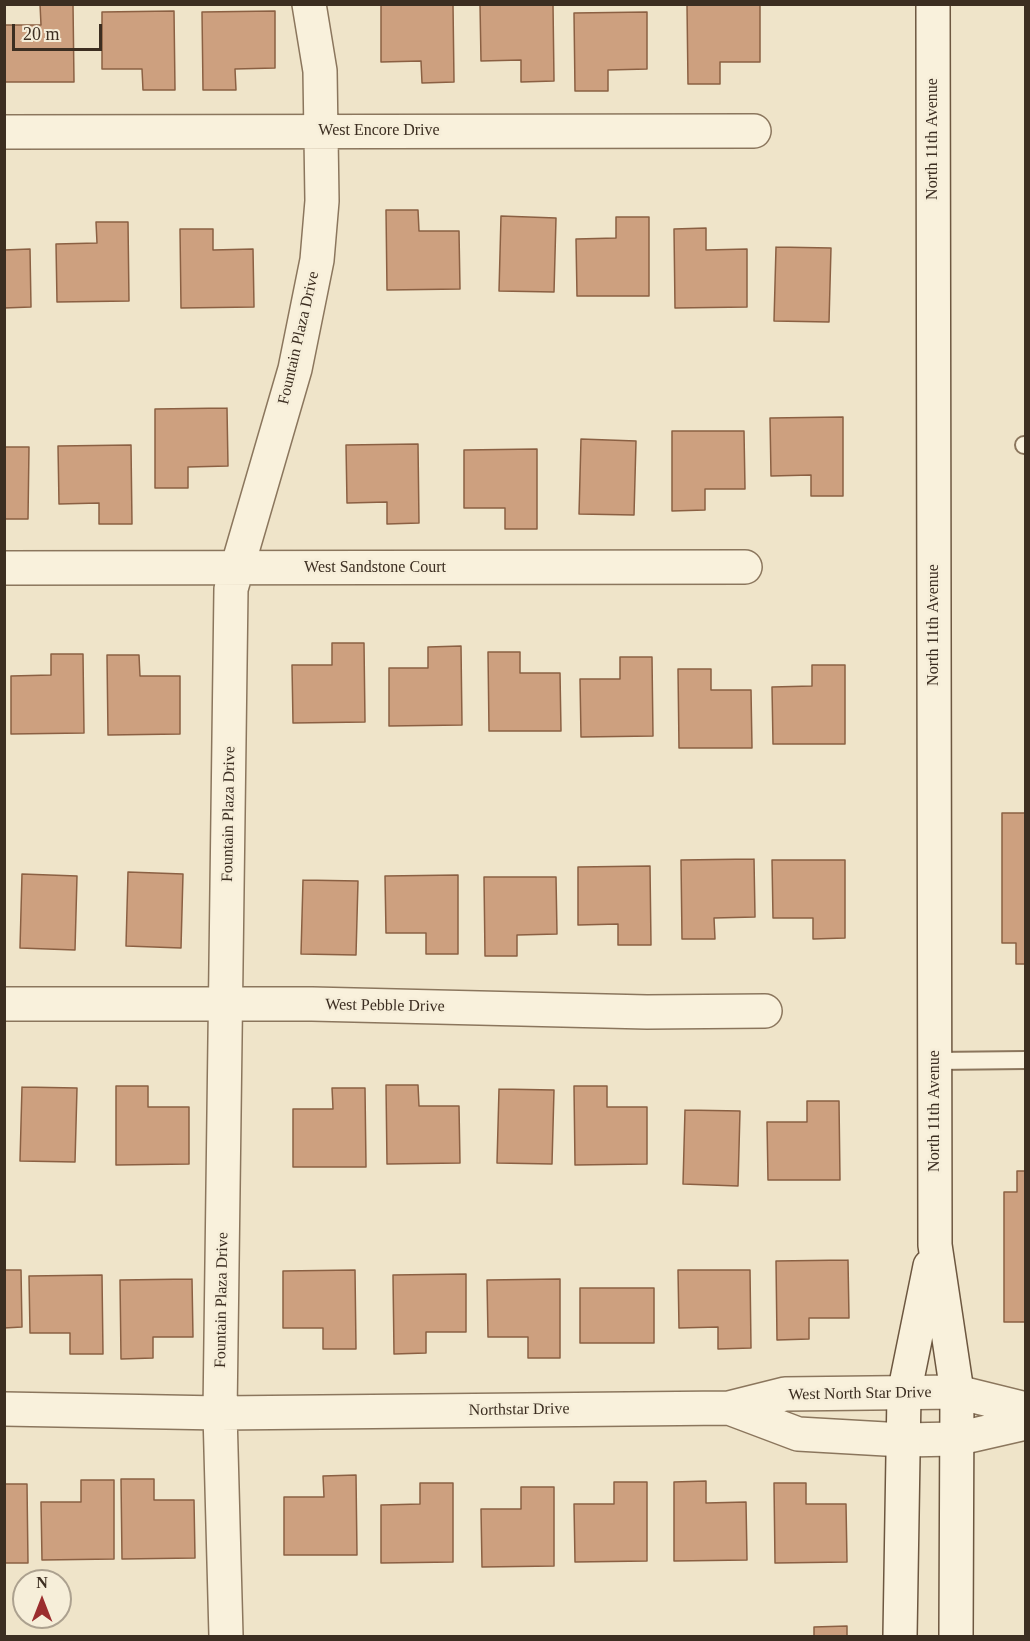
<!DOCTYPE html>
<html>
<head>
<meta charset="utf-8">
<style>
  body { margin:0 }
  #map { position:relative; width:1030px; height:1641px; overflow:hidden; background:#efe4c9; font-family:"Times New Roman",serif }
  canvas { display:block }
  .frame { position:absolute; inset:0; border:6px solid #3c2e21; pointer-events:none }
  .north { position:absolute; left:12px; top:1569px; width:60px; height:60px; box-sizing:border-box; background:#f6eed9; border:2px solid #aca18f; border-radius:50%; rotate:0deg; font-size:16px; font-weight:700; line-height:24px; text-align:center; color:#3c2e21 }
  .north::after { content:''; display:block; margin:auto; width:21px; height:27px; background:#9b2d2e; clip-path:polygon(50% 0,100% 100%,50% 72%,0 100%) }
  .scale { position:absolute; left:12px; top:24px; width:90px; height:27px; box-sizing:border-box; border:3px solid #3c2e21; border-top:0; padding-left:8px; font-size:18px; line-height:21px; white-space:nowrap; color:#3c2e21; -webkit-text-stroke:4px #f6eed9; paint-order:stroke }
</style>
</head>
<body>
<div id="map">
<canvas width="1030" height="1641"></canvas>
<div class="frame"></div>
<div class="north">N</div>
<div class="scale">20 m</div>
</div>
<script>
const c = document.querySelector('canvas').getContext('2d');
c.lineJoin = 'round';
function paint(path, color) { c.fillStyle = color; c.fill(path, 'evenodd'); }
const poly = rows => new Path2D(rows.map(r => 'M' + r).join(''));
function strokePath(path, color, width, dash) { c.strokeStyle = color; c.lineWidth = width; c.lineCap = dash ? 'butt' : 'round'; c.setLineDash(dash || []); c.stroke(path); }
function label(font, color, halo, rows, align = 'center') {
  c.font = font + ' "Times New Roman",serif'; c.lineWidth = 5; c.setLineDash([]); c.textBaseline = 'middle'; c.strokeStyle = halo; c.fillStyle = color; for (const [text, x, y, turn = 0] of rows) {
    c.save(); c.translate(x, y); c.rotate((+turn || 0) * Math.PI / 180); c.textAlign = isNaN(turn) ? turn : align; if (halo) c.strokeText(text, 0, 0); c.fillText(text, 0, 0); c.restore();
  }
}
const building = poly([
  [40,4,73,4,74,82,4,82,4,25,41,25,40,4],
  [381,4,453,4,454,82,422,83,421,61,381,62,381,4],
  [480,4,553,4,554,81,521,82,521,60,481,61,480,4],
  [687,5,760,5,760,62,720,62,720,84,688,84,687,5],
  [174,11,175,90,143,90,142,69,102,69,102,12,174,11],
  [275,11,275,68,235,69,236,90,203,90,202,12,275,11],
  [647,12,647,69,608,70,608,91,575,91,574,13,647,12],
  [386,210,418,210,419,231,459,231,460,289,387,290,386,210],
  [501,216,556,218,554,292,499,291,501,216],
  [616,217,649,217,649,296,577,296,576,239,616,238,616,217],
  [96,222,128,222,129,301,57,302,56,244,97,243,96,222],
  [706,228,706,250,747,249,747,307,675,308,674,229,706,228],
  [180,229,213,229,213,250,253,249,254,307,181,308,180,229],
  [776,247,831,248,829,322,774,321,776,247],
  [30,249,31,307,4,308,4,250,30,249],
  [227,408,228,466,188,467,188,488,155,488,155,409,227,408],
  [843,417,843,496,811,496,811,475,771,476,770,418,843,417],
  [672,431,744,431,745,489,705,489,705,510,672,511,672,431],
  [581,439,636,441,634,515,579,514,581,439],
  [418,444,419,523,387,524,387,502,347,503,346,445,418,444],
  [131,445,132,524,99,524,99,503,59,504,58,446,131,445],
  [4,447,29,447,28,519,4,519,4,447],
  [537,449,537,529,505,529,505,508,464,508,464,450,537,449],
  [332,643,364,643,365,722,293,723,292,665,332,665,332,643],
  [461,646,462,725,389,726,389,668,428,668,428,647,461,646],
  [488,652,520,652,520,673,560,673,561,731,489,731,488,652],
  [51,654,83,654,84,733,11,734,11,676,51,675,51,654],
  [107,655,139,655,140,676,180,676,180,734,108,735,107,655],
  [620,657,652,657,653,736,581,737,580,679,620,679,620,657],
  [812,665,845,665,845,744,773,744,772,687,812,686,812,665],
  [678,669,711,669,711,690,751,690,752,748,679,748,678,669],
  [1002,813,1026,813,1026,964,1016,964,1016,943,1002,943,1002,813],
  [754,859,755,917,714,918,715,939,682,939,681,860,754,859],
  [772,860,845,860,845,938,813,939,813,918,773,918,772,860],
  [650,866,651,945,618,945,618,924,578,925,578,867,650,866],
  [128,872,183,874,181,948,126,946,128,872],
  [22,874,77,876,75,950,20,948,22,874],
  [458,875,458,954,426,954,426,933,386,933,385,876,458,875],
  [484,877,556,877,557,934,517,935,517,956,485,956,484,877],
  [303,880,358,881,356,955,301,954,303,880],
  [386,1085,418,1085,419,1106,459,1106,460,1163,387,1164,386,1085],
  [116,1086,148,1086,148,1107,189,1107,189,1164,116,1165,116,1086],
  [574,1086,607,1086,607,1107,647,1107,647,1164,575,1165,574,1086],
  [22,1087,77,1088,75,1162,20,1161,22,1087],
  [332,1088,365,1088,366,1167,293,1167,293,1109,333,1109,332,1088],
  [499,1089,554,1090,552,1164,497,1163,499,1089],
  [807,1101,839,1101,840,1180,768,1180,767,1122,807,1122,807,1101],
  [685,1110,740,1111,738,1186,683,1184,685,1110],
  [1017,1171,1026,1171,1026,1322,1004,1322,1004,1192,1017,1192,1017,1171],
  [848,1260,849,1318,809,1318,809,1339,777,1340,776,1261,848,1260],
  [4,1270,21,1270,22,1327,4,1328,4,1270],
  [355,1270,356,1349,323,1349,323,1328,283,1328,283,1271,355,1270],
  [678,1270,750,1270,751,1348,718,1349,718,1327,679,1328,678,1270],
  [466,1274,466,1332,426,1332,426,1353,394,1354,393,1275,466,1274],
  [102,1275,103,1354,70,1354,70,1333,30,1333,29,1276,102,1275],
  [192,1279,193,1337,153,1337,153,1358,121,1359,120,1280,192,1279],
  [560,1279,560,1358,528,1358,528,1337,488,1337,487,1280,560,1279],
  [580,1288,654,1288,654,1343,580,1343,580,1288],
  [356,1475,357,1555,284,1555,284,1497,324,1497,323,1476,356,1475],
  [121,1479,154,1479,154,1500,194,1500,195,1558,122,1559,121,1479],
  [81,1480,114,1480,114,1559,42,1560,41,1502,81,1502,81,1480],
  [706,1481,706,1503,746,1502,747,1560,674,1561,674,1482,706,1481],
  [614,1482,647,1482,647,1561,575,1562,574,1504,614,1504,614,1482],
  [420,1483,453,1483,453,1562,381,1563,381,1505,420,1504,420,1483],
  [774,1483,806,1483,806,1504,846,1504,847,1562,775,1563,774,1483],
  [4,1484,27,1484,28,1563,4,1563,4,1484],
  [521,1487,554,1487,554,1566,482,1567,481,1509,521,1509,521,1487],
  [847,1626,847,1636,814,1636,814,1627,847,1626]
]);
paint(building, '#cda07f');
strokePath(building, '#8b6043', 1.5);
const service = poly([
  [1024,445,1026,445],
  [935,1061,1026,1060]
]);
const minor = poly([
  [4,132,754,131],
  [4,568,745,567],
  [4,1004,312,1004,647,1012,765,1011],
  [729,1408,785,1394,957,1392,1026,1409],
  [4,1409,220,1413,729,1408,798,1434,903,1440,956,1439,1026,1423],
  [226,1636,220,1413,231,589,295,369,317,260,322,201,320,71,309,4]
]);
const secondary = poly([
  [933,4,935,1245,957,1392,956,1636],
  [900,1636,904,1394,930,1266]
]);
strokePath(service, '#8b765d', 20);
strokePath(minor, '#8b765d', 36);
strokePath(secondary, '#6d5740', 36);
strokePath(service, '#f9f1dc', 16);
strokePath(minor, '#f9f1dc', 33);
strokePath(secondary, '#f9f1dc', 33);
label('16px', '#3c2e21', '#f6eed9', [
  ["West Encore Drive",379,131],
  ["North 11th Avenue",933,139,-90],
  ["Fountain Plaza Drive",299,338,-77],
  ["West Sandstone Court",375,568],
  ["North 11th Avenue",934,625,-90],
  ["Fountain Plaza Drive",229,814,-89],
  ["West Pebble Drive",385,1006,1],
  ["North 11th Avenue",935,1111,-90],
  ["Fountain Plaza Drive",222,1300,-89],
  ["West North Star Drive",860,1394,-1],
  ["Northstar Drive",519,1410,-1]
]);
</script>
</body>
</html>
